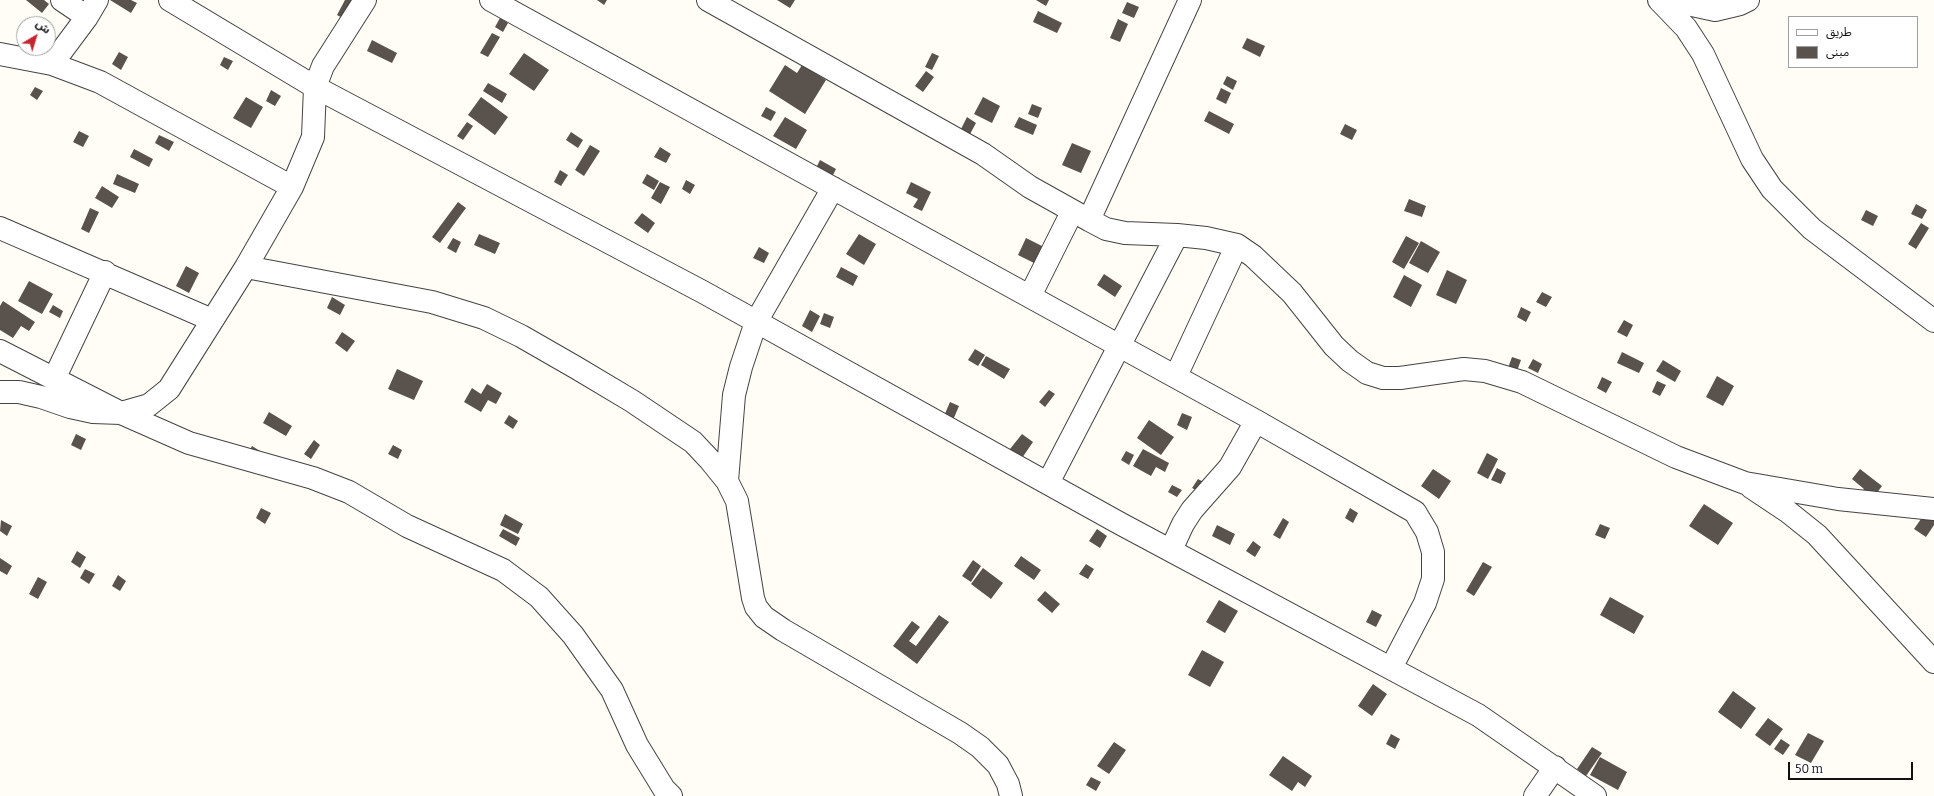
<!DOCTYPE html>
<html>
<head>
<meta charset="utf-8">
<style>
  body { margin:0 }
  #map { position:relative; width:1934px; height:796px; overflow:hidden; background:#fffdf5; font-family:Bitter,"Noto Sans Arabic",serif }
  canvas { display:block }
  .legend { position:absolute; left:1788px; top:16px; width:130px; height:52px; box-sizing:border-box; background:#fff; border:1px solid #a0a0a0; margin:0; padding:5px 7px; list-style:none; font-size:12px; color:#111 }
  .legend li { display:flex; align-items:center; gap:8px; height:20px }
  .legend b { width:20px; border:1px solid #a0a0a0 }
  .north { position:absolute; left:16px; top:16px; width:40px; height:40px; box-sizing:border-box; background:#fff; border:1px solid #a0a0a0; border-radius:50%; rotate:38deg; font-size:11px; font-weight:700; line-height:16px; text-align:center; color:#111 }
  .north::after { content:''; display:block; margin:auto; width:14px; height:18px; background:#c4262e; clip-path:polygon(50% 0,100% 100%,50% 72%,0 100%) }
  .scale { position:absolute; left:1788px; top:762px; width:125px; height:18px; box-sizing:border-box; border:2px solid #111; border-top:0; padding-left:5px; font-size:12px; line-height:14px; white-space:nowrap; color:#111; -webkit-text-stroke:3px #fff; paint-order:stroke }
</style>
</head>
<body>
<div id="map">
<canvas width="1934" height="796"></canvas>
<ul class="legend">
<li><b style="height:5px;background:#fff"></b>طريق</li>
<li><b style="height:11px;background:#5a524d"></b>مبنى</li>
</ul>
<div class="north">ش</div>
<div class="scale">50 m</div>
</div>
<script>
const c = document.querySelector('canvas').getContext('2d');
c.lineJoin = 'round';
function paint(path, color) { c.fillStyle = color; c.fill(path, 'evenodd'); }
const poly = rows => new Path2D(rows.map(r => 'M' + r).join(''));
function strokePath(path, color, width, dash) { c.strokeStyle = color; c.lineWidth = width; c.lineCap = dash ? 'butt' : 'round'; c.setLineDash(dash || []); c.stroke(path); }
paint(poly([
  [26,0,44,0,49,4,42,13],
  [110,0,131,0,137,3,131,13],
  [345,0,358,0,346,20,337,15],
  [597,0,607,0,604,5],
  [777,0,795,0,790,8],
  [1036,0,1049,0,1046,6],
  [1127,2,1139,7,1134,18,1122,13],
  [1038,11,1062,23,1057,33,1033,22],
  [500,18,508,23,503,32,495,27],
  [1118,19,1128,24,1120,42,1110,38],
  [492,33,500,37,488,57,480,53],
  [1247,38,1265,46,1260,57,1242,48],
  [372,40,397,53,392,63,367,51],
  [119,52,128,57,121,70,112,64],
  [524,53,549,70,534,91,509,74],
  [932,53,939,56,932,70,925,67],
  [224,57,233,61,228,70,220,65],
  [785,65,797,73,802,65,826,80,805,114,769,91],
  [926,71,934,77,923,92,915,86],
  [1227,76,1237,81,1233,90,1223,84],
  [488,83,507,94,502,103,483,91],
  [35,87,43,91,37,100,30,95],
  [1221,88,1231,93,1226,104,1216,99],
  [271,90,281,96,275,106,266,101],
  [246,97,263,107,251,128,233,118],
  [481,97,508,117,495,135,468,115],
  [983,97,1000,106,992,123,974,114],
  [1032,104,1042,108,1038,118,1028,114],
  [766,107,776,112,771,121,761,116],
  [1209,111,1234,124,1229,134,1204,121],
  [785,117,807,130,796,149,773,136],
  [967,117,976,123,969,136,960,131],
  [1019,117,1037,125,1033,135,1014,127],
  [467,122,473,126,463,140,457,136],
  [1345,124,1357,130,1352,140,1340,134],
  [79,131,89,136,83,147,73,142],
  [571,132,583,140,578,148,566,140],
  [159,135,174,142,169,151,155,143],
  [1072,143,1091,151,1081,173,1062,165],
  [590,145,600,151,584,176,575,170],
  [660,147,671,154,666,163,654,157],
  [134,149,153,159,149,167,130,157],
  [820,160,836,169,830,181,814,172],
  [560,170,568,175,561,186,554,182],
  [117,174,139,184,135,193,113,184],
  [647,174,659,181,654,190,642,183],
  [686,180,695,185,690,194,682,189],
  [660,182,670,187,661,204,651,198],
  [911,182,931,192,922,211,913,207,918,199,906,193],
  [102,186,119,197,112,208,95,198],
  [1409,199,1426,206,1422,217,1404,211],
  [458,202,466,208,440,243,432,237],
  [1916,204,1927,210,1922,219,1911,214],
  [90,208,99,212,89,233,81,229],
  [1866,210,1878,216,1873,226,1861,220],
  [642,213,655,223,648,233,634,223],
  [1921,223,1929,228,1916,249,1908,244],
  [479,234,500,243,495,254,474,245],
  [859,234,876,244,864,265,846,254],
  [1406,236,1419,243,1404,269,1392,262],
  [453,238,461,242,456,253,447,248],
  [1026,238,1044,247,1036,264,1018,255],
  [1421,241,1440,252,1428,273,1409,263],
  [759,247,769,253,764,263,753,258],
  [186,266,199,273,189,293,176,286],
  [841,267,858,276,853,286,836,277],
  [1447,270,1467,280,1456,304,1436,295],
  [1104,274,1122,286,1115,297,1097,285],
  [1404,275,1422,285,1411,307,1393,297],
  [29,281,53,294,42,314,18,301],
  [1542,292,1552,297,1546,307,1536,302],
  [332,297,345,305,340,315,327,308],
  [3,301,35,322,29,331,21,326,13,338,0,330,0,306],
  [53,305,63,311,60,318,49,312],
  [1521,307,1531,312,1526,322,1517,317],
  [810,310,820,316,812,332,802,326],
  [824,313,834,317,830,328,820,324],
  [1624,320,1633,325,1627,337,1617,332],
  [342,332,355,341,347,352,335,343],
  [975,349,985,355,978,366,968,360],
  [1622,352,1644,363,1639,373,1617,363],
  [986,356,1010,369,1004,379,981,365],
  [1512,357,1521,360,1517,371,1508,368],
  [1533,359,1542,364,1538,373,1528,368],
  [1663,360,1681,371,1675,382,1656,371],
  [397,369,423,381,414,400,388,389],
  [1717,376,1734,386,1723,406,1706,397],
  [1602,377,1612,382,1606,393,1597,388],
  [1657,381,1666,385,1660,396,1652,392],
  [487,384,502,393,496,404,488,400,481,412,464,402,472,388,481,394],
  [1049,390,1055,394,1045,407,1039,402],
  [950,402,959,406,953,420,944,416],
  [269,412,292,426,286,436,263,423],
  [1182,413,1192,417,1187,430,1177,425],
  [509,415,518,421,513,429,504,423],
  [1149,420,1174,437,1161,455,1137,438],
  [76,434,86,439,81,450,71,445],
  [1022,434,1033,442,1022,458,1010,449],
  [314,440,320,445,311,459,304,454],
  [393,445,402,450,398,459,388,454],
  [252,446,260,451,255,460,247,455],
  [1143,449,1169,463,1165,472,1156,467,1151,476,1133,466],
  [1126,451,1134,455,1129,465,1121,460],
  [1487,453,1498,459,1488,479,1477,473],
  [1497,468,1506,473,1501,484,1491,480],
  [1433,469,1451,481,1439,499,1421,486],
  [1860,469,1882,486,1871,501,1861,493,1864,489,1852,479],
  [1198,479,1209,485,1204,494,1192,488],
  [1172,485,1182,490,1177,497,1168,492],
  [1704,504,1733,523,1718,545,1689,526],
  [1930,506,1934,509,1934,525,1926,537,1914,529],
  [261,508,271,513,265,524,256,518],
  [1350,508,1358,513,1353,523,1345,518],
  [505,514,523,524,518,534,500,525],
  [1283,518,1289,522,1280,539,1273,535],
  [1,520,12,526,7,536,0,531],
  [1600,524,1610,528,1605,539,1595,535],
  [1217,525,1235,534,1230,545,1212,536],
  [503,529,520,538,516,546,499,536],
  [1097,529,1107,536,1100,548,1089,541],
  [1253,541,1261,547,1255,557,1246,551],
  [77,551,86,557,80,568,71,562],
  [1021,556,1041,570,1034,580,1014,566],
  [0,558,12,566,7,575,0,571],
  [973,560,981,566,971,582,962,576],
  [1483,562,1492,567,1474,596,1466,591],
  [1086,564,1094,569,1088,579,1079,574],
  [983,568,1003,583,991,599,971,584],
  [85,569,95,574,89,584,80,578],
  [118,575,126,581,120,591,112,586],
  [38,577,47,582,38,599,29,594],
  [1045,591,1060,604,1052,613,1037,600],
  [1610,597,1644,616,1634,634,1600,615],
  [1219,600,1238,611,1225,633,1206,622],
  [1372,610,1382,615,1376,627,1366,622],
  [939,615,949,622,917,664,893,646,912,621,920,627,909,641,916,646],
  [1202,650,1224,662,1210,687,1188,675],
  [1373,684,1387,694,1372,716,1358,706],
  [1733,691,1756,708,1741,729,1718,712],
  [1768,718,1783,729,1770,746,1755,735],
  [1808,733,1824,741,1811,763,1795,755],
  [1391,734,1400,739,1395,749,1386,744],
  [1781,739,1790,745,1783,755,1774,749],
  [1114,742,1126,750,1109,774,1097,766],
  [1592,747,1602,753,1586,776,1577,769],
  [1283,756,1312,776,1305,787,1298,782,1292,791,1269,775],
  [1600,757,1627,772,1618,790,1590,775],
  [1091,777,1101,782,1096,791,1086,785]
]), '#5a524d');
const minor = poly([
  [62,0,87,17],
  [170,0,315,87,703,292,1121,524,1478,715,1595,796],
  [491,0,1256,421,1415,512,1427,532,1433,552,1433,579,1425,603,1391,668],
  [708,0,983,154,1030,187,1089,220,1106,229,1125,233,1177,235,1206,238,1237,245,1253,256,1292,293,1334,346,1350,361,1367,373,1383,378,1400,378,1464,369,1485,371,1522,382,1676,457,1745,483,1838,499,1934,509],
  [1659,0,1686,28,1703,54,1752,159,1772,189,1812,229,1934,321],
  [1669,0,1715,10,1740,4,1748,0],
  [0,54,52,64,100,82,292,187],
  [52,64,87,17,97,0],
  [1089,220,1190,0],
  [0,228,212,320],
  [246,267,432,302,484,318,521,336,575,367,632,401,693,442,710,460,727,481,737,501,753,598,756,607,764,617,783,630,960,733,980,747,998,765,1008,784,1011,796],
  [1030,296,1072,212],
  [0,351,121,413,189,443,313,478,349,492,407,526,503,570,539,597,573,635,612,690,637,745,664,789,671,796],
  [1176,376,1237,245],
  [54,379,105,272],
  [0,392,19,392,41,397,70,407,93,412,121,413,149,405,169,389,246,267,292,187,313,137,315,87,323,66,365,0],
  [727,481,734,395,741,367,756,322,833,188],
  [1048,483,1177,235],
  [1751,487,1787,511,1817,535,1934,662],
  [1171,550,1183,524,1192,510,1230,467,1256,421],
  [1535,796,1555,767]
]);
strokePath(minor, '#444', 24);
strokePath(minor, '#fff', 22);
</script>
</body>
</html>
